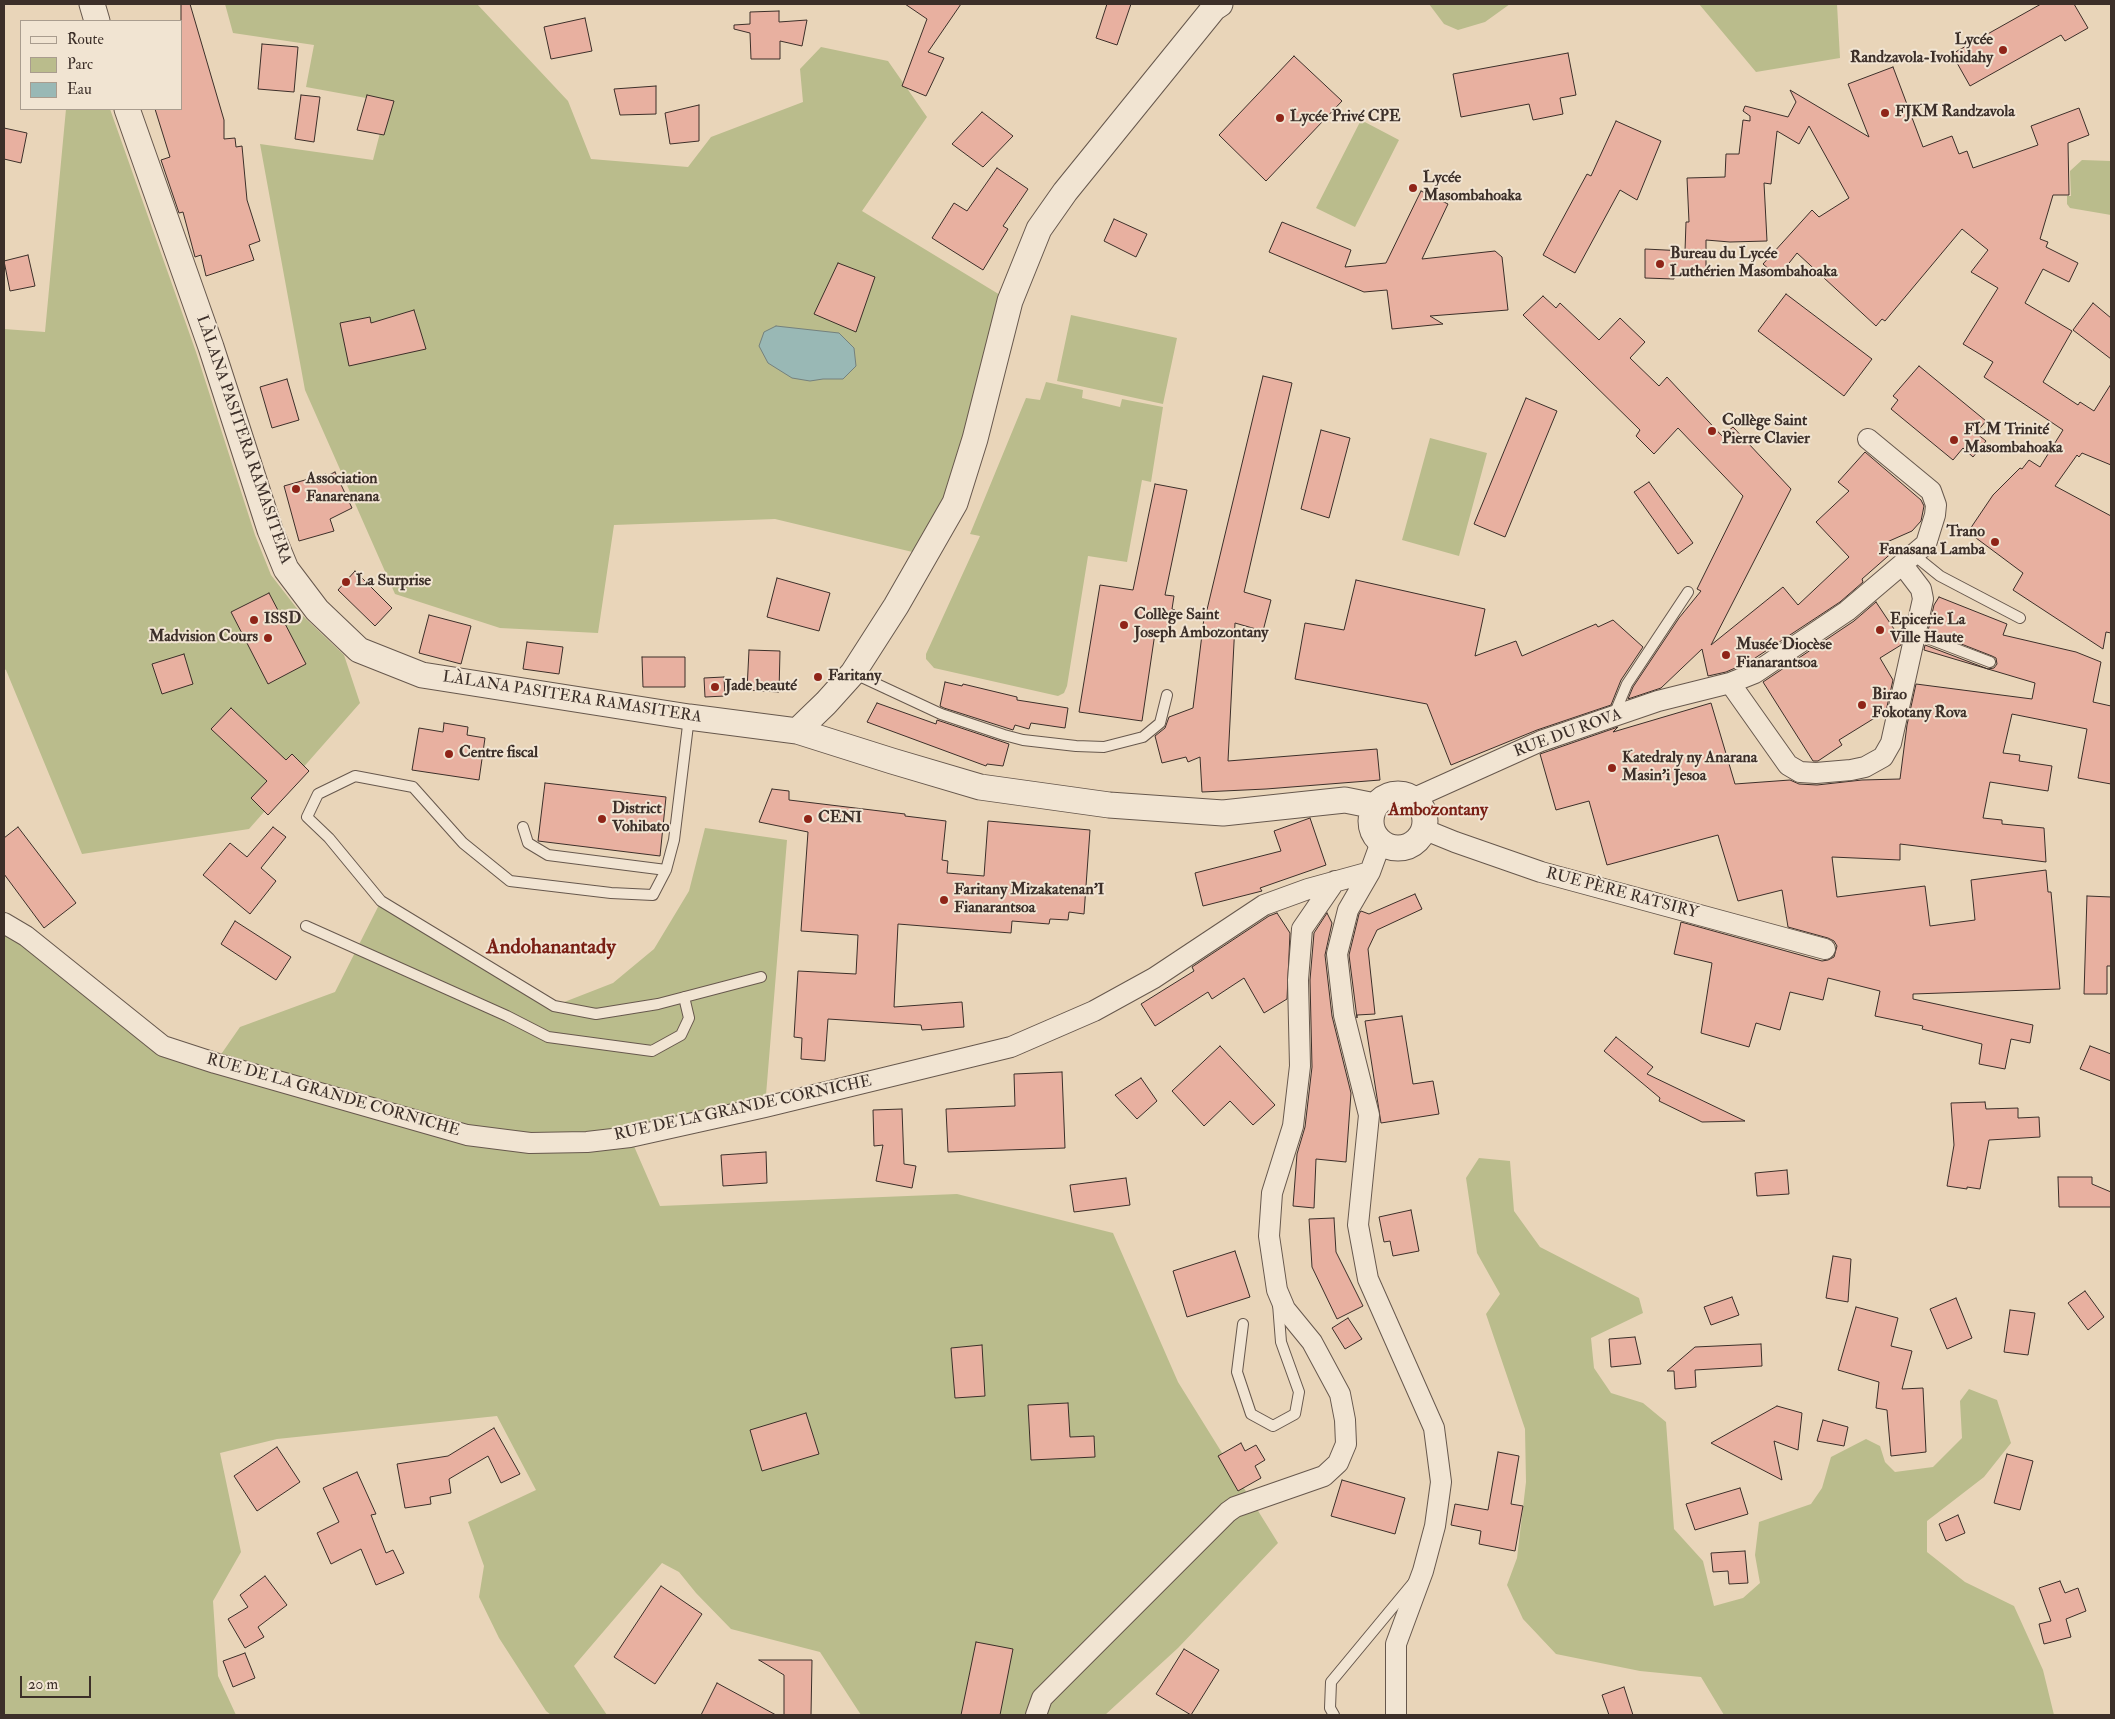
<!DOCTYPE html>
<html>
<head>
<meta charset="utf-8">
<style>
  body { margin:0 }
  #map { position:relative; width:2115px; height:1719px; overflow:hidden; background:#e9d5b9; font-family:"IM FELL Double Pica",serif }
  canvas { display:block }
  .frame { position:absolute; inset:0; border:5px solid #3c2f29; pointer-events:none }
  .legend { position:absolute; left:20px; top:20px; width:162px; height:90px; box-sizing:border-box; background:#f1e4d2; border:1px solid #a99c8e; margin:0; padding:6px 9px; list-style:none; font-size:15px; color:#3c2f29 }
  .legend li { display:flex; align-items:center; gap:10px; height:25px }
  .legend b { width:25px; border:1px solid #a99c8e }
  .scale { position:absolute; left:20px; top:1676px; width:71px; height:22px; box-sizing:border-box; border:2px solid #3c2f29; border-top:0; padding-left:6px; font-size:15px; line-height:18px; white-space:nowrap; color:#3c2f29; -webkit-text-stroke:4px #f1e4d2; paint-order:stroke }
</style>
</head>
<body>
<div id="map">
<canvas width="2115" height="1719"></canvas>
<div class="frame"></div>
<ul class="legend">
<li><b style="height:6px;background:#f1e4d2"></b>Route</li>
<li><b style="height:14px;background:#babc8c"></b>Parc</li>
<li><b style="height:14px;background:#99b8b5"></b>Eau</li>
</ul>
<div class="scale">20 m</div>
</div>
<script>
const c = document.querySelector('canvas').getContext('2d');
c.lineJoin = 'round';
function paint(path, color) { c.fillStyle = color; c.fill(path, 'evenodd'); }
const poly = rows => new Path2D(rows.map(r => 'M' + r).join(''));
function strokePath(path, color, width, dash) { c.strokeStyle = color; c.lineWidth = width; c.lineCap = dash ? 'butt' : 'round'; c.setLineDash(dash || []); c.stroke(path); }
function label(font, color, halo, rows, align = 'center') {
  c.font = font + ' "IM FELL Double Pica",serif'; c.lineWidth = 4; c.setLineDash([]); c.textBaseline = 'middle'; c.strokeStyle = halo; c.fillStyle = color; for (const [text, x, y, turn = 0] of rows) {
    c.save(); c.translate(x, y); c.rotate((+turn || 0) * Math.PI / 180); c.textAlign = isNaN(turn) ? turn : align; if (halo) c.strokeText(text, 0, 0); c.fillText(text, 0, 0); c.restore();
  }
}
paint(poly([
  [225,4,477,4,568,101,591,159,688,167,711,137,803,102,800,69,821,47,888,61,927,117,862,211,1010,301,925,555,775,519,614,525,598,633,500,628,395,594,305,390,260,144,373,160,388,102,306,87,314,45,233,33],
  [1429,4,1510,4,1485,22,1458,30,1444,24],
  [1699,4,1837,4,1840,58,1756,72],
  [66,109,110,109,196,352,255,535,271,575,302,615,344,655,360,703,249,829,82,854,6,670,4,669,4,329,45,332],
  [1361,120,1399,140,1355,227,1316,208],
  [2082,160,2111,161,2111,215,2070,208,2067,204,2067,196,2071,196,2070,171],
  [1071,315,1177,338,1163,404,1057,381],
  [1046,382,1083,390,1082,398,1120,407,1122,399,1163,407,1151,482,1142,480,1127,562,1088,556,1067,686,1064,693,1058,696,934,668,926,659,926,654,980,536,970,534,1026,398,1040,400],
  [1430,438,1487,453,1459,556,1402,540],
  [705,828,787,840,765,1107,630,1137,660,1206,957,1194,1113,1233,1178,1382,1278,1543,1178,1648,1105,1715,861,1715,820,1652,731,1629,696,1593,679,1572,662,1563,574,1666,607,1715,551,1715,546,1711,499,1638,479,1597,484,1566,468,1522,536,1490,497,1416,277,1439,220,1453,241,1552,213,1601,218,1676,236,1715,4,1715,4,923,121,1014,215,1063,240,1027,335,992,381,901,554,1006,613,983,654,949,689,891],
  [1479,1158,1510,1161,1514,1211,1540,1247,1639,1298,1643,1313,1591,1338,1594,1368,1611,1393,1643,1403,1666,1422,1674,1529,1703,1561,1714,1606,1743,1598,1760,1583,1755,1555,1759,1522,1811,1504,1822,1488,1831,1457,1866,1439,1880,1446,1885,1462,1895,1472,1933,1467,1962,1438,1960,1401,1969,1389,1997,1400,2011,1443,1984,1477,1927,1521,1927,1552,1965,1582,2014,1606,2043,1670,2054,1715,1724,1715,1701,1677,1640,1671,1556,1654,1523,1619,1507,1585,1517,1558,1526,1482,1525,1429,1486,1314,1500,1294,1477,1253,1466,1178]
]), '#babc8c');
const water = poly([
  [776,326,839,333,854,348,856,366,843,379,823,379,810,381,792,378,768,363,759,346,764,332,776,326]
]);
paint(water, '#99b8b5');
strokePath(water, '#74817d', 1);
const building = poly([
  [181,4,190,4,224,120,224,139,235,138,236,147,242,146,247,200,260,241,249,245,254,260,206,276,201,255,195,257,183,212,179,213,161,160,170,157,155,109,181,109,181,4],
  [905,4,961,4,928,52,944,58,926,96,902,86,927,19,905,4],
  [1107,4,1131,4,1117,45,1096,38,1107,4],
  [2041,4,2074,4,2088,28,2065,41,2061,35,1970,86,1952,54,2041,4],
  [779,11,779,22,807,20,802,46,780,41,780,59,751,59,750,33,734,29,734,25,750,24,750,12,779,11],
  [585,18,592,51,551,59,544,27,585,18],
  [262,44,298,47,294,92,258,89,262,44],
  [1568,53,1576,95,1560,98,1563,114,1533,120,1529,104,1461,117,1453,74,1568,53],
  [1294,56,1342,101,1266,181,1219,135,1294,56],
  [1893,67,1923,147,1952,136,1959,154,1967,151,1973,168,2038,145,2031,126,2079,108,2089,135,2068,143,2069,195,2053,195,2040,239,2048,242,2046,247,2078,263,2069,282,2043,269,2025,303,2072,331,2043,382,2078,405,2080,402,2094,411,2111,384,2111,465,2082,453,2079,457,2077,455,2055,486,2111,516,2111,633,2106,632,2103,649,2013,590,2023,573,1968,532,1993,495,2020,468,2022,469,2029,460,2040,467,2063,430,1984,377,1993,362,1963,344,1998,288,1971,272,1988,250,1962,229,1885,321,1882,319,1876,326,1797,253,1778,277,1763,264,1812,210,1819,217,1849,198,1809,126,1799,144,1777,131,1771,184,1764,183,1767,241,1730,242,1706,240,1706,275,1674,275,1674,279,1645,278,1645,249,1685,251,1686,222,1689,222,1687,178,1725,177,1726,154,1739,154,1743,120,1750,121,1750,116,1743,111,1745,106,1788,117,1796,102,1790,90,1869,137,1848,84,1893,67],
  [656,86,656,114,620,115,614,89,656,86],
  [301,95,320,97,314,142,295,139,301,95],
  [367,95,394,101,384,135,357,130,367,95],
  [699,105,699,141,670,144,665,113,699,105],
  [982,112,1013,136,983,167,952,144,982,112],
  [1616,121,1661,141,1637,200,1620,190,1575,273,1543,255,1587,174,1591,176,1616,121],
  [4,128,27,133,21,163,4,159,4,128],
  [997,168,1028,189,1003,226,1008,229,983,270,932,238,954,203,967,211,997,168],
  [1421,191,1448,204,1422,259,1495,251,1502,257,1508,310,1430,316,1443,324,1392,329,1387,290,1364,292,1269,252,1282,222,1351,250,1345,267,1386,263,1421,191],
  [1114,219,1147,234,1136,257,1104,241,1114,219],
  [28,255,35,286,10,291,4,261,28,255],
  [838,263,875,277,856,332,814,314,838,263],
  [1786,294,1872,359,1844,396,1758,331,1786,294],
  [1543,296,1556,308,1560,303,1599,340,1620,318,1645,342,1630,358,1659,386,1667,377,1722,436,1733,427,1791,489,1711,645,1783,587,1798,605,1849,557,1816,522,1849,491,1838,482,1865,452,1921,500,1924,506,1921,521,1912,531,1887,542,1895,550,1862,579,1863,582,1840,602,1749,662,1726,672,1708,676,1702,649,1661,688,1628,699,1633,687,1679,618,1701,591,1697,589,1743,496,1678,428,1654,454,1636,436,1640,430,1523,315,1543,296],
  [2093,303,2111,318,2111,359,2073,330,2093,303],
  [414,310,426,349,349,366,340,323,370,317,371,323,414,310],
  [1919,366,1986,421,1976,433,1986,441,1973,457,1963,448,1953,460,1891,409,1898,400,1893,396,1919,366],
  [1263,376,1292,383,1244,592,1271,600,1263,631,1235,623,1228,761,1377,749,1380,780,1266,789,1202,792,1200,757,1188,762,1186,757,1162,763,1155,736,1165,728,1169,717,1193,708,1204,618,1205,618,1263,376],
  [287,379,299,420,272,428,260,387,287,379],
  [1526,398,1557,411,1505,537,1474,524,1526,398],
  [1321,430,1350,438,1329,518,1301,509,1321,430],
  [335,472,352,508,330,519,334,531,299,541,284,486,326,474,327,476,335,472],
  [1649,482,1693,543,1678,554,1634,492,1649,482],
  [1155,484,1187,490,1165,595,1174,596,1172,609,1175,610,1168,637,1155,633,1142,721,1079,712,1100,585,1133,590,1155,484],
  [355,571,392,608,375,626,338,590,355,571],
  [777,578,830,593,819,631,767,617,777,578],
  [1356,580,1485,609,1475,656,1516,641,1522,656,1596,624,1598,627,1613,620,1643,647,1621,680,1611,705,1537,730,1451,765,1427,704,1295,679,1305,623,1344,630,1356,580],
  [269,593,306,664,268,684,231,612,269,593],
  [1939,597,2007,624,2003,635,2076,652,2101,662,2093,702,2111,706,2111,784,2078,778,2087,729,2012,714,2003,753,2020,755,2019,761,2052,766,2048,791,1990,782,1983,818,2002,820,2002,824,2044,828,2046,862,1900,844,1900,860,1832,857,1837,897,1925,886,1930,926,1975,920,1971,880,2046,870,2048,892,2051,892,2060,989,1913,994,1913,999,2033,1025,2030,1043,2011,1039,2005,1069,1979,1064,1982,1044,1922,1029,1923,1026,1875,1016,1880,991,1828,978,1823,1000,1790,992,1780,1030,1756,1023,1749,1047,1701,1033,1712,963,1674,954,1681,922,1822,961,1828,960,1834,957,1837,946,1834,941,1828,938,1788,927,1782,890,1738,901,1718,835,1607,865,1589,801,1556,810,1540,754,1618,727,1613,732,1711,703,1735,784,1790,780,1799,784,1817,785,1862,780,1900,779,1907,725,1916,684,2032,699,2035,683,1924,650,1925,645,1988,669,1994,668,1997,664,1996,658,1992,656,1928,631,1934,605,1939,597],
  [1876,602,1902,641,1901,645,1880,658,1893,680,1886,711,1839,740,1842,745,1818,761,1813,761,1763,682,1854,621,1876,602],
  [429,615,471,626,461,664,419,653,429,615],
  [527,642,563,647,559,674,523,669,527,642],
  [749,650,780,651,779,692,747,690,749,650],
  [184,654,193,684,162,694,152,664,184,654],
  [642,657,685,657,685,687,643,687,642,657],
  [724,677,725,696,705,697,704,678,724,677],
  [945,682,962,686,963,684,1017,697,1017,700,1068,708,1065,728,1031,723,1029,729,1015,725,1013,730,944,708,940,706,945,682],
  [877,703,936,724,937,720,1009,744,1003,766,987,764,986,766,867,722,877,703],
  [231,708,286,760,292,754,309,771,268,815,251,798,267,781,211,729,231,708],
  [444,723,468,727,467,735,485,738,479,780,412,770,419,728,443,732,444,723],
  [545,783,666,797,660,856,538,841,545,783],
  [772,789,789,791,789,800,905,814,905,816,946,821,942,860,948,861,947,873,984,876,988,821,1090,830,1084,914,1069,912,1068,920,1050,919,1049,924,1012,921,1011,933,898,924,894,1007,962,1002,964,1027,922,1030,921,1025,828,1019,825,1061,801,1059,802,1038,794,1037,798,971,856,974,858,935,801,931,808,832,759,822,772,789],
  [1310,818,1326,865,1260,888,1262,891,1203,906,1195,873,1281,851,1274,831,1310,818],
  [18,827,76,903,44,928,4,874,4,838,18,827],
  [273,827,286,837,261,868,276,881,250,914,203,875,230,843,247,857,273,827],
  [1415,894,1422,909,1377,930,1368,949,1375,1014,1357,1015,1357,1018,1349,955,1359,914,1361,911,1369,914,1415,894],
  [2087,896,2111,897,2111,966,2107,966,2107,994,2084,994,2087,896],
  [1277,913,1290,933,1287,999,1264,1013,1244,978,1212,999,1208,992,1155,1026,1141,1004,1194,971,1192,967,1269,916,1277,913],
  [1327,913,1332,923,1325,955,1332,1016,1351,1093,1346,1162,1316,1159,1314,1208,1293,1206,1297,1154,1305,1127,1312,1067,1310,980,1314,933,1327,913],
  [235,921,291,957,276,980,221,944,235,921],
  [1402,1016,1413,1084,1433,1081,1439,1114,1381,1123,1365,1021,1402,1016],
  [1616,1037,1653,1067,1647,1074,1745,1121,1702,1122,1659,1101,1660,1098,1604,1051,1616,1037],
  [1220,1046,1275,1105,1253,1125,1230,1101,1204,1126,1172,1091,1220,1046],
  [2090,1046,2111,1054,2111,1081,2080,1069,2090,1046],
  [1062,1072,1065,1148,948,1152,946,1109,1015,1106,1014,1074,1062,1072],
  [1141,1078,1157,1101,1137,1119,1115,1095,1141,1078],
  [1985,1102,1986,1109,2018,1108,2018,1118,2039,1117,2040,1137,1989,1140,1980,1189,1967,1187,1967,1189,1947,1186,1954,1145,1951,1103,1985,1102],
  [902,1109,904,1164,916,1166,912,1188,876,1181,883,1145,874,1146,873,1110,902,1109],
  [766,1152,767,1183,723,1186,721,1155,766,1152],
  [1787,1170,1789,1194,1757,1196,1755,1173,1787,1170],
  [2058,1177,2092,1177,2092,1184,2111,1192,2111,1207,2059,1207,2058,1177],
  [1126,1178,1130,1205,1074,1212,1070,1185,1126,1178],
  [1411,1210,1419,1251,1393,1256,1390,1241,1384,1242,1379,1217,1411,1210],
  [1334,1218,1336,1252,1363,1306,1337,1319,1312,1267,1309,1219,1334,1218],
  [1235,1251,1250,1297,1187,1317,1173,1271,1235,1251],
  [1833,1256,1851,1259,1848,1302,1826,1298,1833,1256],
  [2085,1291,2104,1317,2088,1330,2068,1303,2085,1291],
  [1732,1297,1739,1315,1711,1325,1704,1307,1732,1297],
  [1956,1298,1972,1338,1947,1349,1930,1309,1956,1298],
  [1856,1307,1898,1318,1891,1346,1912,1351,1902,1389,1923,1388,1926,1452,1891,1456,1887,1410,1876,1408,1879,1382,1838,1370,1856,1307],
  [2010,1310,2035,1313,2028,1355,2004,1352,2010,1310],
  [1348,1318,1362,1339,1345,1349,1332,1328,1348,1318],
  [1635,1337,1641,1364,1611,1367,1609,1339,1635,1337],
  [1761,1344,1762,1366,1695,1370,1696,1387,1675,1389,1674,1371,1667,1371,1695,1347,1761,1344],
  [982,1345,985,1396,955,1398,951,1348,982,1345],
  [1068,1403,1070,1437,1094,1436,1095,1457,1031,1460,1028,1405,1068,1403],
  [1777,1406,1802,1413,1798,1450,1774,1441,1782,1480,1711,1443,1777,1406],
  [806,1413,819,1454,762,1471,750,1430,806,1413],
  [1823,1420,1848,1427,1844,1446,1817,1441,1823,1420],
  [494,1428,520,1474,501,1483,488,1456,449,1479,451,1493,430,1497,431,1504,405,1508,397,1464,448,1456,494,1428],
  [1241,1443,1245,1451,1256,1445,1265,1460,1255,1466,1261,1478,1238,1491,1218,1456,1241,1443],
  [277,1447,300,1482,257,1511,234,1476,277,1447],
  [1498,1452,1519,1456,1511,1504,1523,1506,1515,1551,1479,1544,1481,1531,1451,1525,1455,1504,1488,1510,1498,1452],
  [2007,1454,2033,1461,2020,1510,1994,1503,2007,1454],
  [357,1472,376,1514,371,1515,386,1553,393,1550,404,1573,376,1585,361,1549,331,1564,317,1533,339,1522,323,1488,357,1472],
  [1342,1480,1405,1498,1395,1534,1331,1516,1342,1480],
  [1740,1488,1748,1514,1695,1530,1686,1504,1740,1488],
  [1958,1515,1965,1533,1946,1541,1939,1524,1958,1515],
  [1745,1551,1748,1583,1729,1584,1728,1571,1713,1572,1711,1553,1745,1551],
  [265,1576,287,1605,258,1627,264,1637,245,1648,228,1619,248,1607,240,1595,265,1576],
  [2060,1581,2065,1593,2078,1588,2086,1611,2066,1619,2071,1637,2044,1644,2039,1624,2051,1621,2039,1588,2060,1581],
  [661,1586,702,1614,655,1684,614,1657,661,1586],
  [976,1642,1013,1649,1000,1715,961,1715,976,1642],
  [1184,1649,1219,1670,1191,1715,1156,1694,1184,1649],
  [245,1653,255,1678,233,1687,223,1661,245,1653],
  [759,1660,812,1660,811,1715,784,1715,784,1675,759,1660],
  [717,1683,776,1715,701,1715,717,1683],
  [1624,1687,1633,1715,1609,1715,1602,1695,1624,1687]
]);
paint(building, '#e8b0a0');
strokePath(building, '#3c2f29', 1);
const service = poly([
  [1914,555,1940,576,2020,618],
  [1914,633,1990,662],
  [853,673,941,714,1004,735,1023,740,1076,746,1104,747,1143,737,1160,723,1167,695],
  [1614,715,1627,684,1688,592],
  [689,717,674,840,666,870,653,895,611,893,510,881,463,843,413,787,355,776,318,794,307,817,329,838,381,901,554,1006,596,1014,658,1004,761,977],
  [523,827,528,843,548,855,666,870],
  [306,926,507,1016,548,1037,652,1051,681,1035,689,1018,684,997],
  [1243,1324,1237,1372,1251,1414,1273,1426,1295,1414,1299,1392,1281,1342,1278,1304],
  [1334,1715,1330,1708,1331,1682,1413,1583]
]);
const minor = poly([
  [1730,683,1788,765,1800,772,1816,773,1851,770,1865,767,1883,757,1891,743,1923,599,1921,589,1902,564],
  [1412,799,1541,741,1658,701,1730,683,1755,673,1847,611,1926,544,1935,515,1936,505,1931,491,1868,439],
  [1423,829,1455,842,1541,872,1825,949],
  [1370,872,1348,910,1337,954,1344,1015,1369,1115,1358,1225,1368,1279,1434,1428,1441,1482,1435,1526,1423,1571,1396,1644,1396,1715],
  [4,923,26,936,163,1046,215,1063,467,1135,530,1143,587,1142,630,1137,765,1107,1011,1047,1094,1011,1154,978,1264,905,1308,889,1370,872,1381,842],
  [1036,1715,1042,1698,1228,1512,1235,1507,1324,1476,1338,1463,1346,1444,1345,1420,1340,1394,1312,1342,1285,1309,1277,1290,1269,1236,1272,1193,1293,1126,1300,1066,1298,980,1302,929,1335,881]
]);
const tertiary = poly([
  [92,4,97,21],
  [127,109,211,347,270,530,286,569,317,610,359,650,422,675,689,717,797,731,892,761,980,787,1109,805,1223,813,1345,800,1375,806],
  [797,731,826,703,853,673,896,606,955,503,975,439,1010,301,1039,229,1065,192,1214,8,1220,4],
  '1371 821a27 27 0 1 1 54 0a27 27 0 1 1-54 0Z'
]);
strokePath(service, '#67584d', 12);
strokePath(minor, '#67584d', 22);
strokePath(tertiary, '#67584d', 27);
strokePath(service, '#f1e4d2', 10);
strokePath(minor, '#f1e4d2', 20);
strokePath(tertiary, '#f1e4d2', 25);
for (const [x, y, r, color] of [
  [2003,50,5,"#8f2418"],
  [1885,113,5,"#8f2418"],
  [1280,118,5,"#8f2418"],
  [1413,188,5,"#8f2418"],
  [1660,264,5,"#8f2418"],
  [1712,431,5,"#8f2418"],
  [1954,440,5,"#8f2418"],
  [296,489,5,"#8f2418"],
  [1995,542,5,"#8f2418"],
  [346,582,5,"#8f2418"],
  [254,620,5,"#8f2418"],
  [1124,625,5,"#8f2418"],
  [1880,630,5,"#8f2418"],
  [268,638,5,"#8f2418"],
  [1726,655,5,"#8f2418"],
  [818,677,5,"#8f2418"],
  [715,687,5,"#8f2418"],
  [1862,705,5,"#8f2418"],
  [449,754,5,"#8f2418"],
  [1612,768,5,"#8f2418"],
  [602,819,5,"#8f2418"],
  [808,819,5,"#8f2418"],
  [944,900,5,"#8f2418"]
]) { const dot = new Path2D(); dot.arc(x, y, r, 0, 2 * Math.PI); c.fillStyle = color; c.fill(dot); strokePath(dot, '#f1e4d2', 2); }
label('bold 16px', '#3c2f29', '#f1e4d2', [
  ["Lycée",1993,41,"right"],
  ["Randzavola-Ivohidahy",1993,59,"right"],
  ["FJKM Randzavola",1895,113],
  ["Lycée Privé CPE",1290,118],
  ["Lycée",1423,179],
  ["Masombahoaka",1423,197],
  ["Bureau du Lycée",1670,255],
  ["Luthérien Masombahoaka",1670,273],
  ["Collège Saint",1722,422],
  ["Pierre Clavier",1722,440],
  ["FLM Trinité",1964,431],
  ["Masombahoaka",1964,449],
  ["Association",306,480],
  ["Fanarenana",306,498],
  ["Trano",1985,533,"right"],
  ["Fanasana Lamba",1985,551,"right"],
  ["La Surprise",356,582],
  ["Collège Saint",1134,616],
  ["Joseph Ambozontany",1134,634],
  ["ISSD",264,620],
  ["Epicerie La",1890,621],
  ["Ville Haute",1890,639],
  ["Madvision Cours",258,638,"right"],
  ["Musée Diocèse",1736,646],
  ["Fianarantsoa",1736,664],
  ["Faritany",828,677],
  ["Jade beauté",725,687],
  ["Birao",1872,696],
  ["Fokotany Rova",1872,714],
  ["Centre fiscal",459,754],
  ["Katedraly ny Anarana",1622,759],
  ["Masin'i Jesoa",1622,777],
  ["District",612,810],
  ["Vohibato",612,828],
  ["CENI",818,819],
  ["Faritany Mizakatenan'I",954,891],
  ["Fianarantsoa",954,909]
], 'left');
label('16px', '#3c2f29', '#f1e4d2', [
  ["LÀLANA PASITERA RAMASITERA",243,440,71],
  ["LÀLANA PASITERA RAMASITERA",572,698,9],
  ["RUE DU ROVA",1568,734,-20],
  ["RUE PÈRE RATSIRY",1622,894,15],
  ["RUE DE LA GRANDE CORNICHE",333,1096,16],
  ["RUE DE LA GRANDE CORNICHE",743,1109,-12]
]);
label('bold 18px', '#7a1f14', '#f1e4d2', [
  ["Ambozontany",1438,811]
]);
label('bold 21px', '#7a1f14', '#f1e4d2', [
  ["Andohanantady",551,948]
]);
</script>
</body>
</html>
